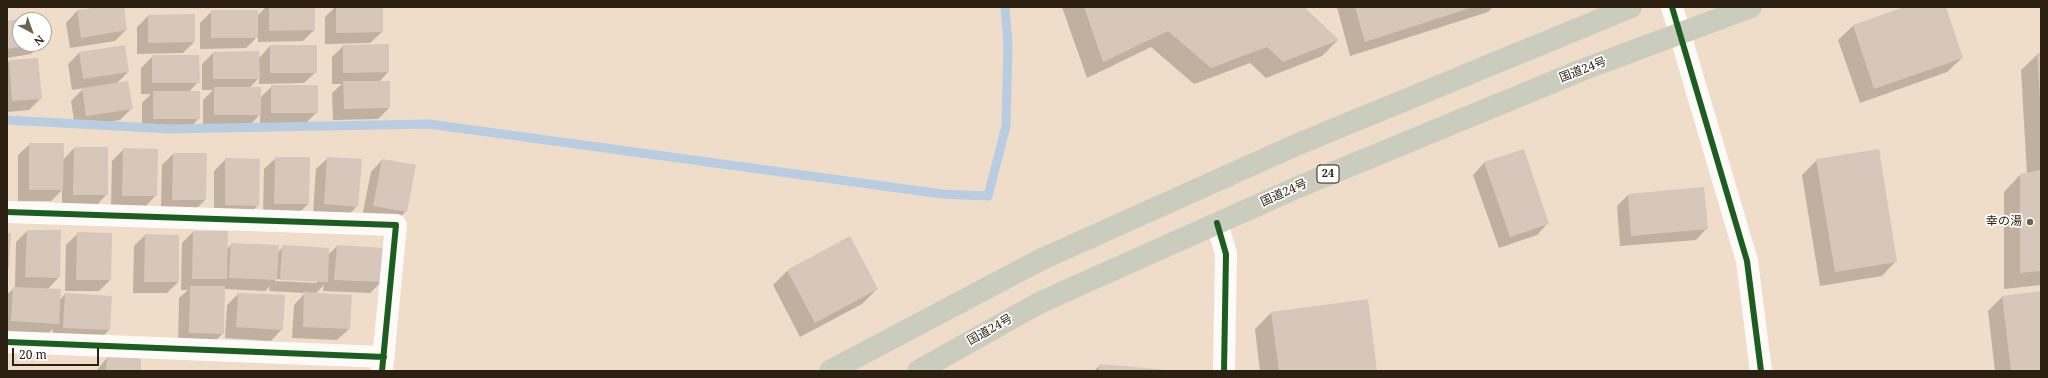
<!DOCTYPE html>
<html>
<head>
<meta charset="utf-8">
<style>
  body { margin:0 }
  #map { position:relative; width:2048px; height:378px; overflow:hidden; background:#efdcc9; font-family:"Noto Serif",serif }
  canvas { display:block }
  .frame { position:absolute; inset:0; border:8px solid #2c2013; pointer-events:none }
  .north { position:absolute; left:12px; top:12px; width:40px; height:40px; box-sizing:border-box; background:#fff; border:1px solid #aba6a1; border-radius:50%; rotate:139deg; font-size:11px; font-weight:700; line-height:16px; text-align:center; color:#2c2013 }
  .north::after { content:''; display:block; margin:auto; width:14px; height:18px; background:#706253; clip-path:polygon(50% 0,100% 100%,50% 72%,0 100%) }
  .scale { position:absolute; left:12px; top:348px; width:87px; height:18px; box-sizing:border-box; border:2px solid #2c2013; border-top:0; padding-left:5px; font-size:12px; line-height:14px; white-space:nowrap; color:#2c2013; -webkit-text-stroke:3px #fff; paint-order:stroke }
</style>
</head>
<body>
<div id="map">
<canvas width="2048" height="378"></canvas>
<div class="frame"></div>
<div class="north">N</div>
<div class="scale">20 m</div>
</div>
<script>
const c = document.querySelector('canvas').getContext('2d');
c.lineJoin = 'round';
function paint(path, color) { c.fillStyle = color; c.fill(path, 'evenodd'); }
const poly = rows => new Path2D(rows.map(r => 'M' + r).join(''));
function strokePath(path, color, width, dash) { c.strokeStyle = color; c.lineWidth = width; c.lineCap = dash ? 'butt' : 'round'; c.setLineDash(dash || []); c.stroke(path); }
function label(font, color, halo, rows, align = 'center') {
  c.font = font + ' "Noto Serif","Noto Sans JP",serif'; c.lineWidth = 3.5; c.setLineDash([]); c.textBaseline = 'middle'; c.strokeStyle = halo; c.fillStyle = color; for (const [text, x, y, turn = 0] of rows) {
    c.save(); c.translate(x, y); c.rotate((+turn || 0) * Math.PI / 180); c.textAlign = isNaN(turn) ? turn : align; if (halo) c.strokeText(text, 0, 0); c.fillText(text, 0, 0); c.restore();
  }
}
paint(poly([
  [104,7,123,7,126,30,115,41,70,48,66,23,77,11],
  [266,7,314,7,314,30,303,41,258,42,258,36,246,48,200,49,200,23,212,11,257,16],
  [335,7,382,7,382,32,370,43,325,44,325,17],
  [1062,7,1302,7,1338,40,1322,56,1266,78,1250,63,1194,84,1151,47,1087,78],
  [1337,7,1493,7,1488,12,1350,56],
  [1907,7,1945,7,1962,58,1947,72,1860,103,1838,40,1853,26],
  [148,16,194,42,183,53,137,54,137,27],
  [38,17,39,20,20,20,20,44,41,44,31,54,7,58,7,22],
  [124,46,128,72,116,84,132,108,120,120,75,127,71,101,84,88,72,90,68,64,79,53],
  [270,46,316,72,304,83,259,84,259,78,249,88,260,98,272,86,317,112,306,123,260,124,260,114,249,126,203,126,203,100,213,90,202,90,202,64,213,53,259,58],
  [343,46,388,72,379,82,389,108,378,119,333,120,332,93,342,84,332,84,332,57],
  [2038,54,2041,54,2041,285,2004,289,2004,192,2020,175,2027,174,2021,70],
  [153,56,198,82,189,92,199,118,188,130,142,130,142,103,151,94,141,94,141,68],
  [9,61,41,98,29,110,7,112,7,64],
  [30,144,63,160,74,148,107,194,96,206,62,206,62,190,51,201,18,201,18,155],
  [124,149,156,195,145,207,111,207,112,161],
  [1523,150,1548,223,1537,235,1499,248,1473,175,1484,163],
  [173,154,206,154,205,200,194,211,161,211,162,165],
  [276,158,308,204,297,215,263,215,264,169],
  [328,158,357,206,346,218,313,215,316,169],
  [226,159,258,205,247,217,214,216,214,171],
  [382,160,406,211,395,223,362,217,371,172],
  [1817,160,1896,261,1882,276,1820,286,1802,175],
  [1628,195,1707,228,1696,240,1620,246,1617,206],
  [27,231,60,231,59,277,47,290,59,301,65,294,109,330,98,341,52,339,53,329,46,335,7,333,7,294,15,288,16,242],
  [193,232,227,249,232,244,278,252,283,247,328,255,337,246,381,282,370,293,323,291,324,285,315,294,349,329,337,340,292,338,294,305,305,293,269,291,270,286,265,291,224,289,223,333,212,345,178,344,179,298,188,290,181,290,182,243],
  [275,279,317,281,317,283,275,281],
  [78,233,110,280,99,291,65,291,66,245],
  [145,235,178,282,167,293,133,293,134,246],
  [787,271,877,289,862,304,800,337,773,285],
  [2041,292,2041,371,1995,371,1988,311,2002,297],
  [238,294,282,329,271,341,225,338,227,305],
  [1271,313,1376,371,1260,371,1255,329],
  [107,358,140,371,96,371],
  [1100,365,1166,371,1094,371]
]), '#0003');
strokePath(poly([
  [7,120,170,129,429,124,942,194,988,196,1006,126,1008,44,1005,7]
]), '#b8cde2', 9);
paint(poly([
  [98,7,124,7,127,30,81,38,77,10],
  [269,7,315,7,315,30,269,31],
  [336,7,383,7,383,32,336,33],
  [1084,7,1304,7,1339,40,1283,62,1267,47,1211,68,1168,31,1103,62],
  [1355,7,1473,7,1365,42],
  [1904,7,1946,7,1963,58,1874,89,1853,25],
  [211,10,258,10,258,38,211,38],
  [195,14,195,42,148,43,148,15],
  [39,16,40,20,20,20,20,44,33,45,7,49,7,21],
  [389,44,389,72,343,73,343,45],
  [125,45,129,72,83,79,79,52],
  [270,45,317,45,317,73,270,73],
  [259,51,260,79,213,79,213,52],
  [2037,53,2041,53,2041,99,2040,99],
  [152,55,199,55,200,83,152,83],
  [38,58,42,99,12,101,9,60],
  [128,81,133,109,86,116,82,88],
  [343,81,390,81,390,108,344,109],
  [271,85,318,85,318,113,271,113],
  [214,87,261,87,261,115,214,115],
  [153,91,200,91,200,119,153,119],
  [29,143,64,143,63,190,29,190],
  [74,147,108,147,108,195,73,195],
  [123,148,158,149,157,196,122,196],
  [1524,149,1549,224,1510,237,1484,162],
  [1879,149,1897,262,1835,272,1816,159],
  [173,153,207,153,206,200,172,200],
  [275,157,310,157,309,204,274,204],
  [327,157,362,159,358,207,324,204],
  [225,158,260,159,259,206,225,205],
  [382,159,416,165,407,212,373,206],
  [2041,170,2041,271,2020,273,2020,174],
  [1704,187,1708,229,1631,236,1628,194],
  [27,230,61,230,60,278,25,277],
  [193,231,228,231,227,279,192,279],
  [77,232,112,233,111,280,76,280],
  [7,233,11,233,9,268,7,267],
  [145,234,179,235,179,282,144,282],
  [850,236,878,289,815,323,787,270],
  [231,243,279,245,277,280,229,278],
  [282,245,329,248,328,282,280,280],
  [337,245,384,248,382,282,334,280],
  [190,286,225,286,224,334,189,333],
  [13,287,61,289,59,324,11,321],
  [2041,291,2041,371,2011,371,2002,296],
  [304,292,352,295,350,329,303,327],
  [65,293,112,296,110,330,63,328],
  [238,293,285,295,283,330,236,327],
  [1368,299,1377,371,1279,371,1271,312],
  [107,357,141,358,141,371,106,371],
  [1099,364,1167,370,1167,371,1099,371]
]), '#d7c6ba');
strokePath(poly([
  [1672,7,1747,261,1761,371],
  [7,212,396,225,382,371],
  [1217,223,1226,254,1224,371],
  [7,342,384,357]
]), '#fdfaf7', 22);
strokePath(poly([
  [830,371,1040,260,1296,145,1631,7],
  [918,371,1039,303,1296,188,1582,70,1751,7]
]), '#caccbd', 22);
strokePath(poly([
  [1672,7,1747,261,1761,371],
  [7,212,396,225,382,371],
  [1217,223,1226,254,1224,371],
  [7,342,384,357]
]), '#1b5e20', 6);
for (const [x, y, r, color] of [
  [2030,222,4,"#706253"]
]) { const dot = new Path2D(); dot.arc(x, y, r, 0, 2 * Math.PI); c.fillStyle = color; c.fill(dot); strokePath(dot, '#fff', 1.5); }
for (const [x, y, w] of [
  [1328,174,22]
]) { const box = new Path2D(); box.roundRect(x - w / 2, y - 9, w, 18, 3); c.fillStyle = '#fff'; c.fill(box); strokePath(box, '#2c2013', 1); }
label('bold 11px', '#2c2013', null, [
  ["24",1328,174]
]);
label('12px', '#2c2013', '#fff', [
  ["国道24号",1583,70,-21],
  ["国道24号",1284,193,-24],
  ["国道24号",990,330,-29]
]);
label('12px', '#2c2013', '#fff', [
  ["幸の湯",2022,222]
], 'right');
</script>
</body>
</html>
